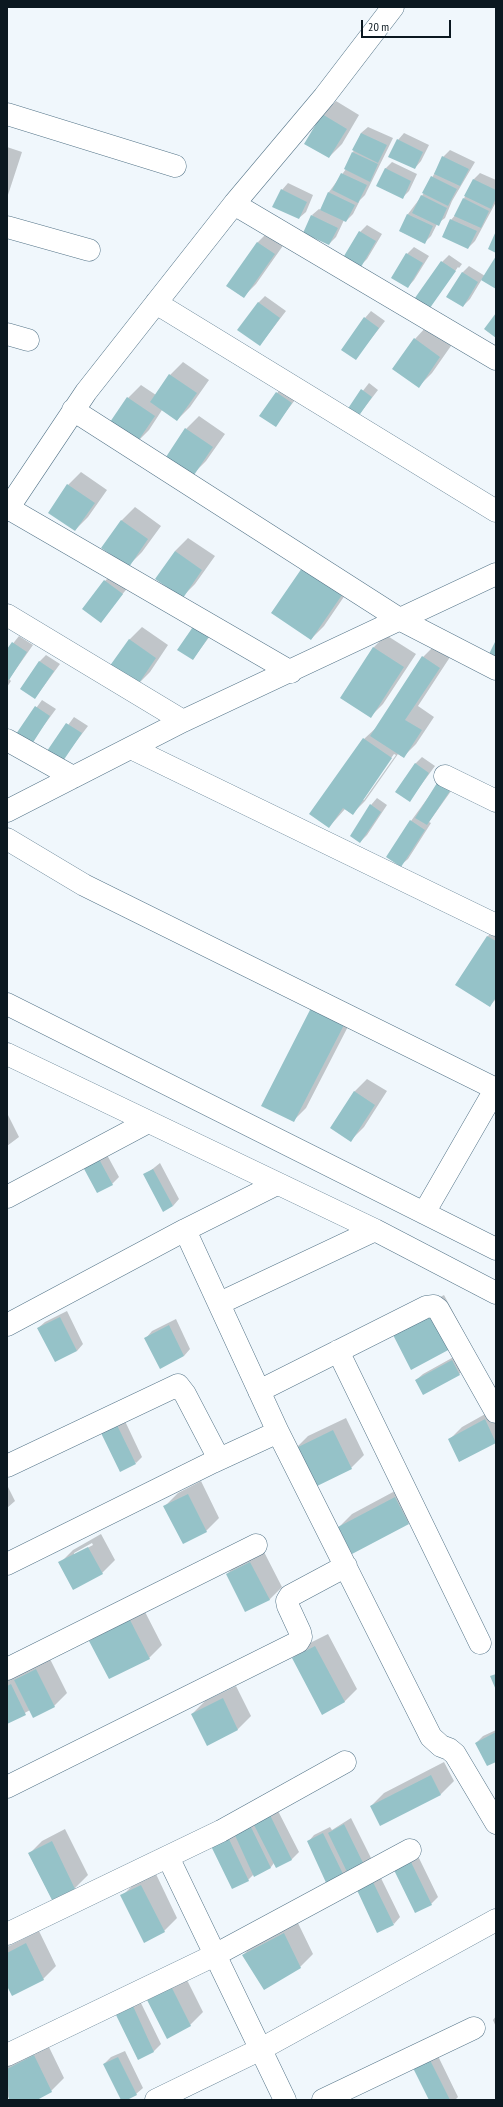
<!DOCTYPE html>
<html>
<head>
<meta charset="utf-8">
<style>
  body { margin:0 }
  #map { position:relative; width:503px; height:2107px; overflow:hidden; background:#f0f7fc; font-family:"PT Sans Narrow",sans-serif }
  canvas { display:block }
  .frame { position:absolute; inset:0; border:8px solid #0b1820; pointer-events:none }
  .scale { position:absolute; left:361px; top:20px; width:90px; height:18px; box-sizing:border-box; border:2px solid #0b1820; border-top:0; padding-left:5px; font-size:12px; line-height:14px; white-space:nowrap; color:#0b1820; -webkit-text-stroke:3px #fff; paint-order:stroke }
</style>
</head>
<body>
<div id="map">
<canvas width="503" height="2107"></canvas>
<div class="frame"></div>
<div class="scale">20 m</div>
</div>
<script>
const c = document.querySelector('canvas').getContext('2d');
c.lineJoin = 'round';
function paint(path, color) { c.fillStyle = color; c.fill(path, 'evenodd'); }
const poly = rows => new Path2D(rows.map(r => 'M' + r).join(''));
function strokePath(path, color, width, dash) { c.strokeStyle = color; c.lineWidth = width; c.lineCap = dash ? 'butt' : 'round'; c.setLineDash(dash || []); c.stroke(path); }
paint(poly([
  [336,101,359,115,342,144,329,157,323,114],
  [368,127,393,138,365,195,360,200,353,214,346,221,344,220,336,237,329,244,312,215,319,209,321,210,329,192,346,169,361,133],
  [404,133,429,145,421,161,415,168,398,140],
  [7,147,22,152,7,198],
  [450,150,475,162,452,201,445,218,437,224,431,236,424,243,400,231,408,214,424,193,443,157],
  [392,162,417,174,409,191,402,198,385,169],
  [480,173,496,180,496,202,475,241,468,248,451,220,456,214,474,179],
  [288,183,313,195,306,212,299,218,282,190],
  [367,225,382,234,367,259,361,265,360,232],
  [271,229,287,240,256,284,243,297,228,286,258,242],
  [414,247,429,256,414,280,408,287,407,254],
  [449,255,462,264,459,268,458,267,425,314,442,262],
  [496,258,496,287,482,279,470,299,463,306,462,273,469,266,485,276],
  [265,296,286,311,260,345,258,303],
  [371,311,385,321,356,358,365,318],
  [427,326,453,343,432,373,419,386,415,339],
  [183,362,209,380,190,407,177,420,162,410,149,430,136,443,110,425,128,398,141,385,156,395,170,375],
  [369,383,378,390,358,416,348,410],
  [284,386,298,396,275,426,277,393],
  [199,416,225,434,206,461,193,474,186,429],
  [81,472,107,490,88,517,75,530,68,485],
  [135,507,161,526,142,552,129,565,103,547,122,520],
  [188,538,215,556,195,584,183,596,175,551],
  [112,574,129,586,101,621,105,581],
  [354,582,324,626,311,639,273,612],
  [197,622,218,625,193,659],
  [142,627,168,645,150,672,137,685,129,640],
  [386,635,416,654,383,704,370,717,373,648],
  [19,636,33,645,9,679,11,681,7,687,7,651],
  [436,644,452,654,418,706,434,717,416,744,403,757,398,754,365,801,352,814,345,809,329,827,364,739,378,726,423,657],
  [394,754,396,755,364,800,362,800],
  [46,655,60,664,35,698,39,662],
  [42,700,56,709,31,743,18,733],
  [74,717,88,726,62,760,49,751],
  [422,757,435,766,410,800,415,764],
  [438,784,456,784,429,822,431,823,408,859,401,865,411,821],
  [377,798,387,805,367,835,360,842,371,805],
  [496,928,496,999,489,1006,457,984,488,936],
  [356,1011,306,1108,293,1121,262,1105],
  [367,1079,387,1091,364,1127,351,1140,354,1092],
  [7,1113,19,1137,7,1146],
  [106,1153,119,1177,112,1184,85,1167],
  [160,1163,179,1199,173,1206,145,1175],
  [444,1295,465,1334,452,1347,404,1317],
  [67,1311,83,1344,77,1351,38,1328,45,1322],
  [176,1319,190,1349,184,1356,146,1338,152,1331],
  [459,1354,466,1368,459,1374,416,1380,423,1374],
  [496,1408,496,1442,460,1461,449,1440,462,1427],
  [346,1418,364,1455,351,1468,295,1449,308,1436],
  [124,1419,142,1457,136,1463,103,1433],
  [201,1481,219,1518,206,1531,165,1506,178,1493],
  [408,1484,421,1510,408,1523,339,1527,352,1514],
  [7,1485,15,1501,7,1508],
  [101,1534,115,1560,102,1573,60,1563,73,1550],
  [92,1543,93,1545,74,1555,74,1553],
  [263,1550,282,1587,269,1600,227,1574,240,1561],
  [143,1608,162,1645,149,1658,90,1641,103,1628],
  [328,1634,357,1689,344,1702,293,1658,306,1645],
  [49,1657,67,1693,54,1706,30,1710,7,1723,7,1680],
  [236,1686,251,1716,238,1729,207,1744,192,1714,205,1701],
  [496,1730,496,1761,476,1743,483,1736],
  [444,1762,454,1781,441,1794,380,1824,371,1806,384,1793],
  [277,1809,299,1852,292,1859,276,1867,274,1863,271,1867,254,1874,248,1880,212,1844],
  [351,1818,373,1862,344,1878,308,1842,314,1835,330,1827,332,1830],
  [65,1829,88,1875,75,1888,52,1899,29,1854,42,1841],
  [417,1854,438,1897,431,1904,394,1868],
  [155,1872,177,1918,164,1931,122,1896,135,1883],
  [379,1874,400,1917,394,1924,357,1888],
  [297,1921,313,1954,300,1967,243,1955,256,1942],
  [39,1931,56,1966,43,1979,7,1984,7,1947],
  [185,1976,203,2012,190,2025,149,2001,162,1988],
  [140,2001,161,2044,154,2051,138,2059,117,2015,124,2008],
  [496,2016,496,2027,493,2020],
  [47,2043,64,2078,51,2091,34,2100,10,2100,7,2095,7,2064],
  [125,2051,143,2088,136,2094,122,2100,104,2064,111,2057],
  [437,2054,458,2097,455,2100,430,2100,421,2061]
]), '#0003');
paint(poly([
  [322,114,347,129,329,158,304,144],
  [361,133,387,145,378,163,352,150],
  [397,139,423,152,415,169,388,157],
  [352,152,378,164,370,182,344,169],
  [442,156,469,169,460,186,434,174],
  [385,168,411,181,403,199,376,186],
  [341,173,367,185,358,203,332,190],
  [431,176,457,189,448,206,422,193],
  [473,179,496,190,496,198,491,209,464,196],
  [281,189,307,202,299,219,272,207],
  [328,192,355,205,346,222,320,210],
  [421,195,447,208,439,226,412,213],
  [463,198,489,211,481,228,454,216],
  [407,214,433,226,425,244,399,231],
  [311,215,338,228,329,245,303,233],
  [450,219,477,231,468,249,442,237],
  [359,231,376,241,361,267,344,256],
  [496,231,496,253,488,249],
  [257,242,275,254,244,298,226,286],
  [406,253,423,263,408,288,391,278],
  [496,256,496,289,481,280],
  [441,261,456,271,425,315,410,305],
  [462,272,478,282,463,307,446,297],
  [258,302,280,318,260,346,237,330],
  [496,313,496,338,484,329],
  [364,317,379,328,356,360,341,350],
  [414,338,440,357,419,388,392,369],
  [169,374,197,393,177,421,150,402],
  [361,389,372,397,358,417,347,410],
  [276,392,292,403,276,427,259,416],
  [127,397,155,416,136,444,108,425],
  [185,428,213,447,194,475,166,457],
  [67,484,95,503,75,531,48,513],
  [121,520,148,539,129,567,101,548],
  [175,551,202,570,183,598,155,579],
  [302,568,342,595,311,640,271,613],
  [104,580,123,594,101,623,82,609],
  [197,621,212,632,193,660,177,650],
  [129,639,156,658,137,686,109,667],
  [496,640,496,660,488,656],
  [12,642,27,652,9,680,7,679,7,649],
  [373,647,404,667,371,718,340,698],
  [422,656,440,668,405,720,422,730,404,758,370,736],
  [39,661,54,671,35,699,20,689],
  [35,706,50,716,32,744,16,734],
  [66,723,82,733,63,761,47,751],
  [363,738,392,758,353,815,343,808,329,828,309,814],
  [415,763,429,773,410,802,395,792],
  [437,783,450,791,427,825,415,818],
  [370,804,381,812,360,843,350,836],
  [410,820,425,830,401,867,386,857],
  [487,936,496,941,496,997,490,1007,455,985],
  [311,1008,344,1025,294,1122,261,1106],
  [354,1091,375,1105,351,1142,330,1128],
  [99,1159,113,1185,97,1193,83,1167],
  [153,1169,173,1206,163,1212,143,1174],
  [431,1307,452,1348,411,1370,390,1329],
  [60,1317,77,1351,55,1362,37,1328],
  [169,1325,184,1356,160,1369,144,1338],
  [452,1360,460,1375,423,1395,415,1380],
  [485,1419,496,1443,459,1462,448,1439],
  [117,1425,136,1464,120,1472,101,1433],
  [333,1430,352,1469,313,1488,294,1449],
  [188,1494,207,1532,183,1544,163,1506],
  [395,1497,409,1524,352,1554,338,1527],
  [88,1547,103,1574,73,1590,58,1562],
  [250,1562,270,1600,245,1612,226,1574],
  [130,1620,150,1659,109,1679,89,1641],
  [315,1646,345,1702,322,1715,292,1658],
  [36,1669,55,1707,33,1718,14,1680],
  [496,1674,496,1690,490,1676],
  [11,1684,26,1715,7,1724,7,1686],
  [223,1698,238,1730,207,1746,191,1714],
  [496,1732,496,1762,487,1766,475,1743],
  [431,1775,441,1795,380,1826,370,1806],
  [270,1815,292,1860,276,1868,253,1823],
  [249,1823,271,1868,254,1877,233,1831],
  [344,1824,366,1869,350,1878,328,1833],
  [323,1833,345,1878,328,1887,307,1841],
  [227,1835,249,1881,232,1889,210,1844],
  [52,1841,75,1889,52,1900,28,1853],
  [410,1860,432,1905,415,1913,393,1868],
  [372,1880,394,1925,377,1933,356,1888],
  [141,1885,165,1932,144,1943,120,1895],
  [284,1933,301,1968,264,1990,242,1955],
  [26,1943,44,1980,12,1996,7,1986,7,1953],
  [172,1988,191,2026,167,2039,147,2000],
  [133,2006,154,2052,138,2060,116,2015],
  [34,2055,52,2092,37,2100,9,2100,7,2069],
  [118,2057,137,2095,127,2100,121,2100,103,2064],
  [430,2060,450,2100,429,2100,413,2068]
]), '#95c2c8');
const minor = poly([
  [7,114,175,166],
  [234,204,496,359],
  [7,227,89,250],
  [156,303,496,511],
  [7,334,28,340],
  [73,410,401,620,496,669],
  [8,508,291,672],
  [7,510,86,392,234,204,324,97,393,7],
  [7,615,183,721],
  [7,740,73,777],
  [131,748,496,925],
  [445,776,496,801],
  [7,811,183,721,496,574],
  [7,839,84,885,496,1089],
  [7,1004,496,1249],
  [7,1054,375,1230,496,1293],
  [7,1197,148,1122],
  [424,1213,496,1088],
  [220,1303,375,1230],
  [7,1325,185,1230,277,1184],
  [338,1351,480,1643],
  [259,1391,426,1307,434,1306,438,1309,496,1412],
  [278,1432,431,1737,441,1746,449,1749,455,1754,496,1823],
  [7,1466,178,1385,185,1394,219,1459],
  [7,1564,213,1462,278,1432,185,1230],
  [7,1669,256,1545],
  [7,1787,298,1642,301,1637,300,1632,288,1606,287,1601,290,1596,346,1566],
  [168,1857,285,2100],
  [7,1934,221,1831,345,1762],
  [7,2055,215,1955,410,1850],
  [156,2100,261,2049,496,1920],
  [323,2100,474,2028]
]);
strokePath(minor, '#547488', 23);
strokePath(minor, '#fff', 22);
</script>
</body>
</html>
